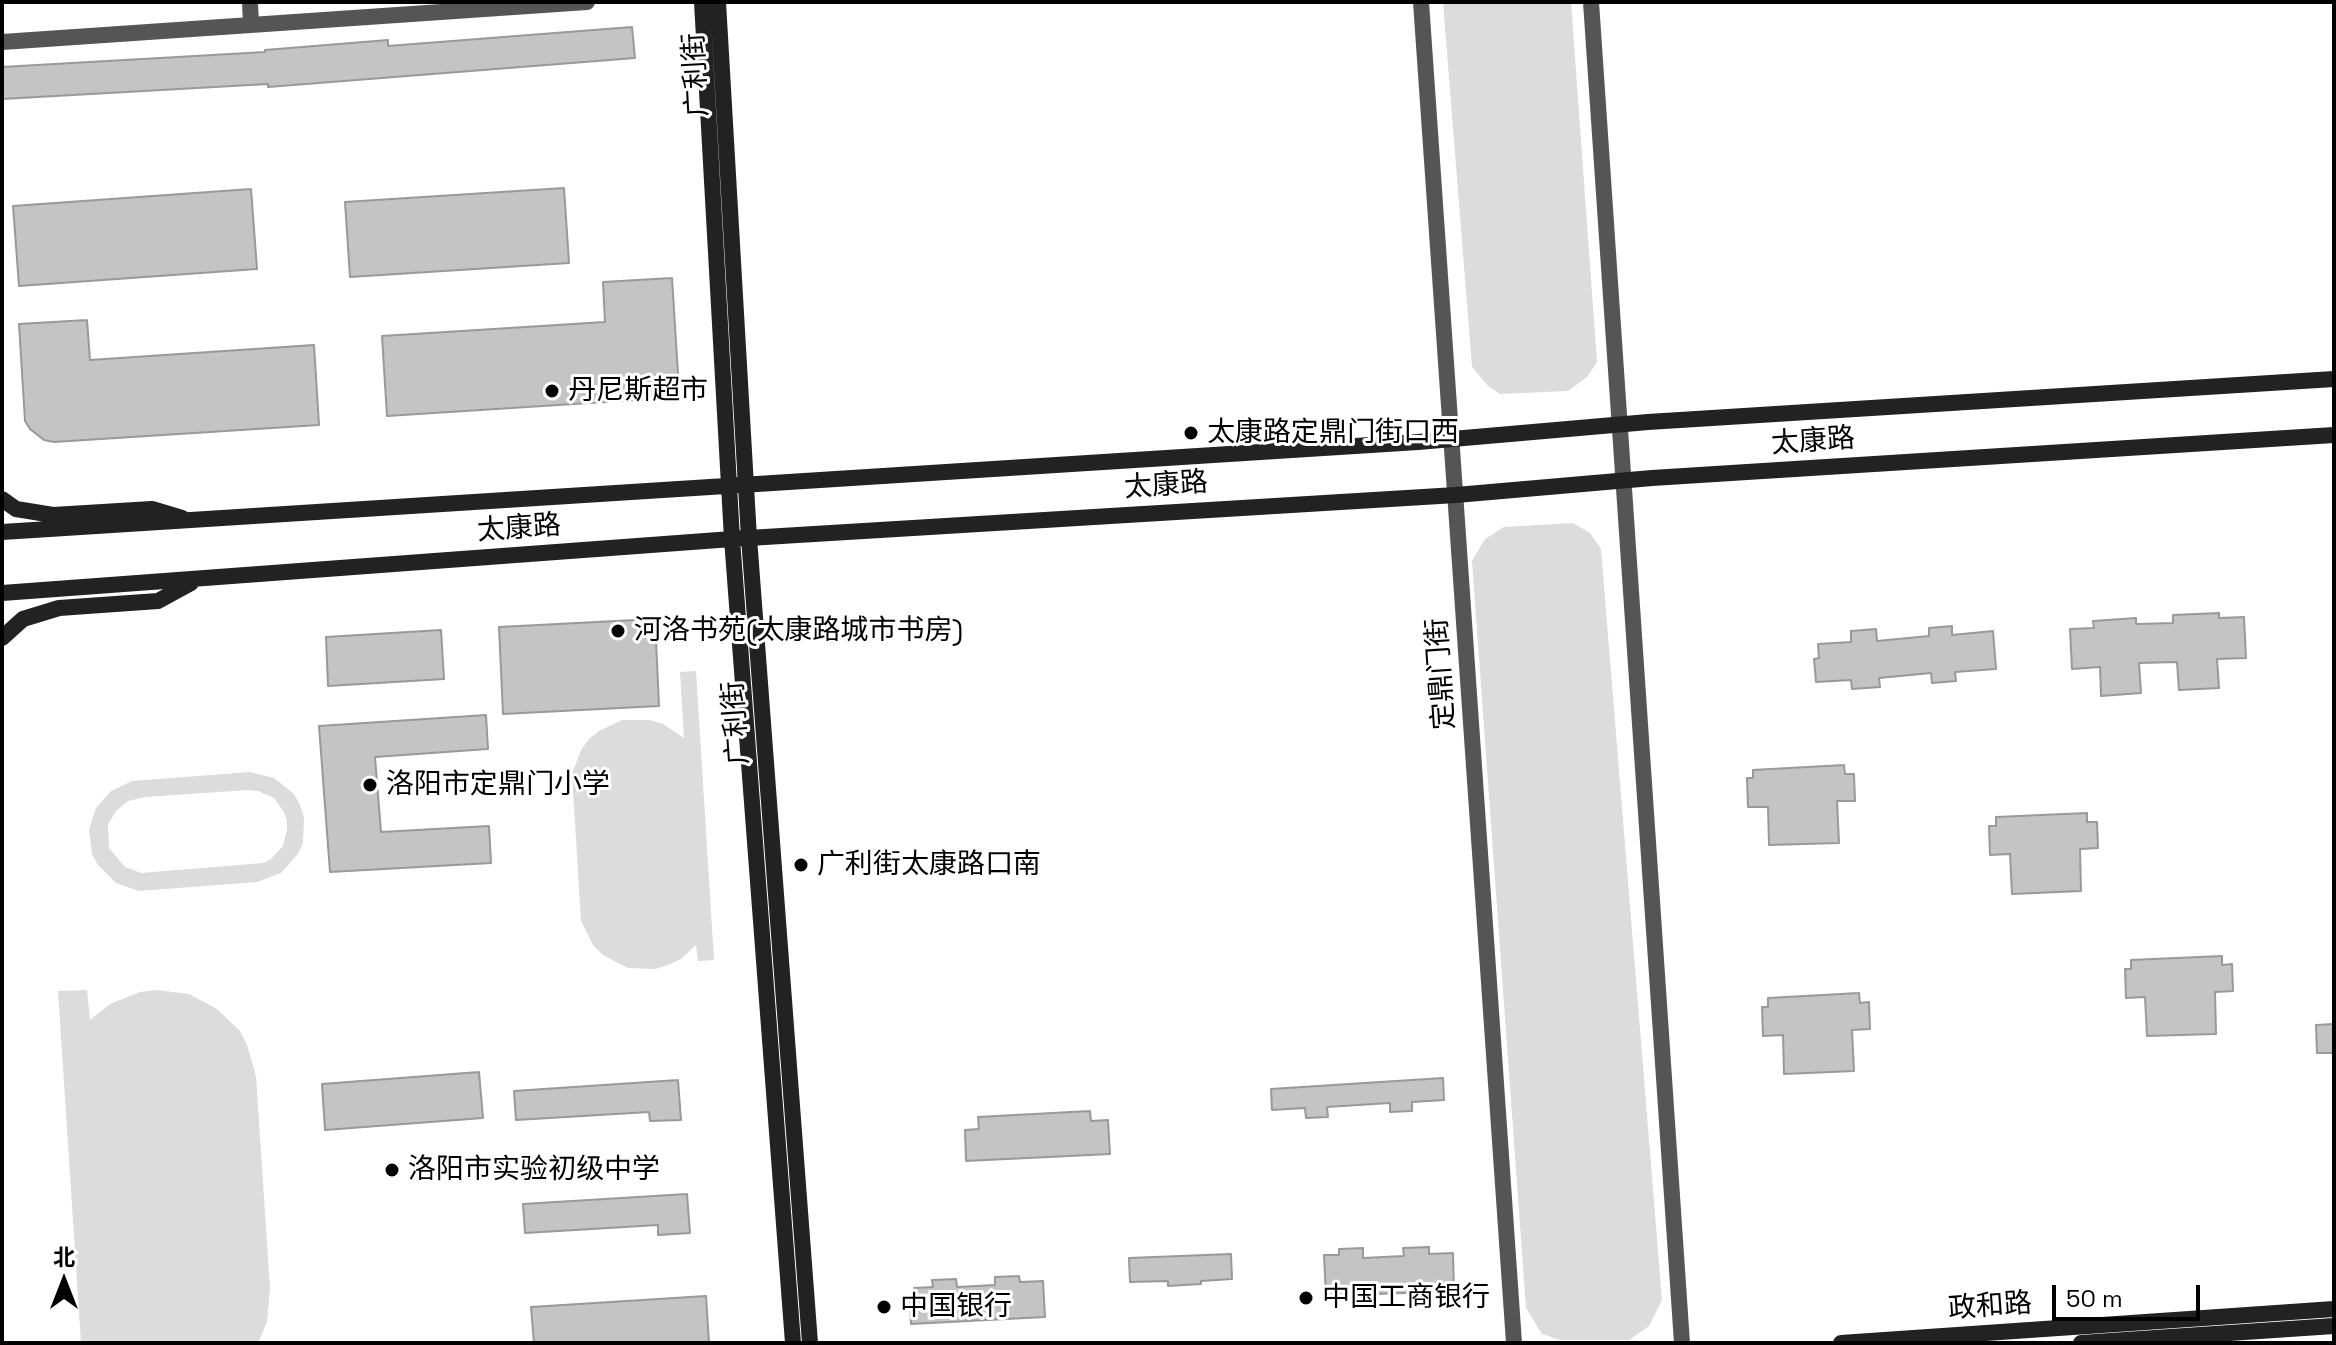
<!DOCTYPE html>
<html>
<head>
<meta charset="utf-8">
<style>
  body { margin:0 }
  #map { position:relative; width:2336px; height:1345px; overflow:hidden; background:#fff; font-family:"Space Grotesk","Noto Sans SC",sans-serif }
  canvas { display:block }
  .frame { position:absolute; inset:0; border:4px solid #000; pointer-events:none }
  .north { position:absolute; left:24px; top:1241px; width:80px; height:80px; -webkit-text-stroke:6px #fff; paint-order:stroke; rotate:0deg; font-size:22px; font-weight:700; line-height:32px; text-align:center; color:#000 }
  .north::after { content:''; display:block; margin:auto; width:28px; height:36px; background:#000; clip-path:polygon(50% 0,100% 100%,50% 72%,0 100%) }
  .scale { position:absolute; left:2052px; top:1285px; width:148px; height:36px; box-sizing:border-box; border:4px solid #000; border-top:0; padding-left:10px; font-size:24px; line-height:28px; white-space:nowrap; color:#000; -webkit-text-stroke:6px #fff; paint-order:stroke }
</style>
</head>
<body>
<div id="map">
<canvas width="2336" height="1345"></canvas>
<div class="frame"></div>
<div class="north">北</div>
<div class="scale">50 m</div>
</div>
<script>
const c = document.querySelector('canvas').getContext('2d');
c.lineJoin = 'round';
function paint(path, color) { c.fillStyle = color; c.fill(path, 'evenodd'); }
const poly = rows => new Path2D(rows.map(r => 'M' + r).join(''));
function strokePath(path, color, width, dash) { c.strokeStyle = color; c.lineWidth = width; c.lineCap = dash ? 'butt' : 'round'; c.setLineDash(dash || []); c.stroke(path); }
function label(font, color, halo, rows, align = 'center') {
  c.font = font + ' "Space Grotesk","Noto Sans SC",sans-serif'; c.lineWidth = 6; c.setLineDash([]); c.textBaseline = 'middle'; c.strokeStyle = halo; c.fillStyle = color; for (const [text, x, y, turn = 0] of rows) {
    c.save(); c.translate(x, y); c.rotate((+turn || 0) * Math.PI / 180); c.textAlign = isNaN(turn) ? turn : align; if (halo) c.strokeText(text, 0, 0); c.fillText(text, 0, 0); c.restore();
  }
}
paint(poly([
  [1443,2,1571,2,1597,362,1587,377,1568,391,1500,394,1488,386,1472,367],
  [1573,523,1590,533,1601,549,1662,1300,1649,1326,1629,1340,1560,1340,1542,1334,1526,1308,1472,561,1485,539,1504,527],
  [696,671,714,960,698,961,696,945,681,959,668,965,655,969,628,968,603,955,593,945,581,921,572,774,581,750,589,739,599,731,622,720,650,720,663,724,684,738,680,672],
  [250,772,274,778,294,794,300,805,304,817,303,843,298,854,281,873,257,882,139,891,116,883,98,865,92,854,89,830,96,808,111,791,132,781],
  [249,790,258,791,274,798,284,812,287,821,287,829,283,846,271,859,263,863,141,873,125,867,109,848,108,824,116,811,128,801,146,797],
  [87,990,90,1020,110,1004,140,992,157,990,189,994,217,1009,240,1031,247,1045,256,1076,270,1288,267,1322,258,1343,81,1343,58,991]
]), '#dcdcdc');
const building = poly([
  [632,27,635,58,268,87,268,84,2,99,2,67,265,52,265,50,388,40,388,46,632,27],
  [564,188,569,263,350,277,345,202,564,188],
  [251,189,257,269,19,286,13,206,251,189],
  [672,278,678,374,669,390,661,396,652,399,387,416,382,336,605,322,603,282,672,278],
  [87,320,90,360,314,345,319,425,54,442,44,440,30,429,25,421,19,324,87,320],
  [2219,613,2219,618,2244,617,2246,658,2217,659,2219,688,2179,690,2177,662,2139,663,2141,693,2101,696,2100,667,2072,669,2070,629,2094,628,2093,621,2136,618,2136,624,2173,623,2173,615,2219,613],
  [655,619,659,706,503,714,499,627,655,619],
  [1952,626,1952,635,1993,631,1996,669,1955,672,1956,681,1932,683,1931,673,1879,678,1880,687,1852,689,1851,680,1816,682,1814,659,1819,658,1818,644,1851,642,1851,631,1876,629,1877,641,1929,636,1929,628,1952,626],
  [441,630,444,679,328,686,326,637,441,630],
  [486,715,488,749,375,757,381,832,489,826,491,863,330,872,319,726,486,715],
  [1844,765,1845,774,1854,774,1855,801,1837,801,1839,843,1769,845,1768,807,1748,807,1747,778,1753,778,1753,770,1844,765],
  [2087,813,2087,822,2097,822,2098,848,2080,849,2081,891,2012,894,2010,854,1990,855,1989,826,1996,826,1996,817,2087,813],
  [2222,956,2222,965,2232,964,2233,991,2215,992,2216,1034,2147,1036,2145,997,2126,998,2125,969,2131,969,2131,960,2222,956],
  [1859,993,1860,1003,1869,1002,1870,1029,1852,1030,1854,1071,1784,1074,1783,1035,1763,1036,1762,1007,1768,1007,1768,998,1859,993],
  [2334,1024,2334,1053,2317,1053,2316,1025,2334,1024],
  [479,1072,483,1118,325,1130,322,1084,479,1072],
  [1443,1078,1444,1100,1412,1102,1412,1111,1390,1112,1390,1103,1327,1107,1328,1117,1306,1118,1305,1108,1272,1110,1271,1089,1443,1078],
  [678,1080,681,1120,650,1121,649,1112,516,1120,514,1091,678,1080],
  [1090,1111,1091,1121,1108,1120,1110,1154,966,1161,965,1130,979,1129,978,1117,1090,1111],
  [687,1194,690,1233,658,1235,658,1225,525,1233,523,1204,687,1194],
  [1429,1247,1429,1254,1453,1253,1454,1291,1326,1296,1324,1255,1339,1255,1339,1249,1363,1248,1363,1258,1404,1256,1403,1248,1429,1247],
  [1231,1254,1232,1279,1201,1281,1201,1284,1168,1286,1168,1281,1130,1282,1129,1258,1231,1254],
  [1019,1276,1020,1282,1043,1281,1045,1317,911,1324,910,1298,914,1298,914,1288,933,1287,932,1280,956,1279,957,1287,995,1285,995,1277,1019,1276],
  [706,1296,709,1343,534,1343,531,1307,706,1296]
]);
paint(building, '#c4c4c4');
strokePath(building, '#999', 2);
strokePath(poly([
  [250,2,251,25],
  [1421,2,1514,1343],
  [1591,2,1682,1343],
  [2,42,587,2]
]), '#555', 16);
strokePath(poly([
  [702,2,732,539,793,1343],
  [718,2,749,538,810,1343],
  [2,499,16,509,53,515,152,509,182,518],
  [2,532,1418,442,1648,422,2334,379],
  [2,593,732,539,1456,495,1652,478,2334,435],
  [2,638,23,619,59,608,158,601,191,583],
  [1841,1343,2334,1309],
  [2081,1343,2334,1326]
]), '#222', 16);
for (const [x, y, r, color] of [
  [552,391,8,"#000"],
  [1191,433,8,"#000"],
  [618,631,8,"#000"],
  [370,785,8,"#000"],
  [801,865,8,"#000"],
  [392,1170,8,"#000"],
  [1306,1298,8,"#000"],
  [884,1307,8,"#000"]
]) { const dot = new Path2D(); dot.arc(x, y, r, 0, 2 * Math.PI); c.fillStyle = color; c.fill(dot); strokePath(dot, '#fff', 3); }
label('28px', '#000', '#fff', [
  ["广利街",697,75,-93],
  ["太康路",1813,442,-4],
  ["太康路",1166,486,-4],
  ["太康路",519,529,-4],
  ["定鼎门街",1442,674,-94],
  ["广利街",737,723,-94],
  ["政和路",1990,1307,-4]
]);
label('28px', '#000', '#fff', [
  ["丹尼斯超市",568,391],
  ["太康路定鼎门街口西",1207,433],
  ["河洛书苑(太康路城市书房)",634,631],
  ["洛阳市定鼎门小学",386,785],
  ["广利街太康路口南",817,865],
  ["洛阳市实验初级中学",408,1170],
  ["中国工商银行",1322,1298],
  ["中国银行",900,1307]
], 'left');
</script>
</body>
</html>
